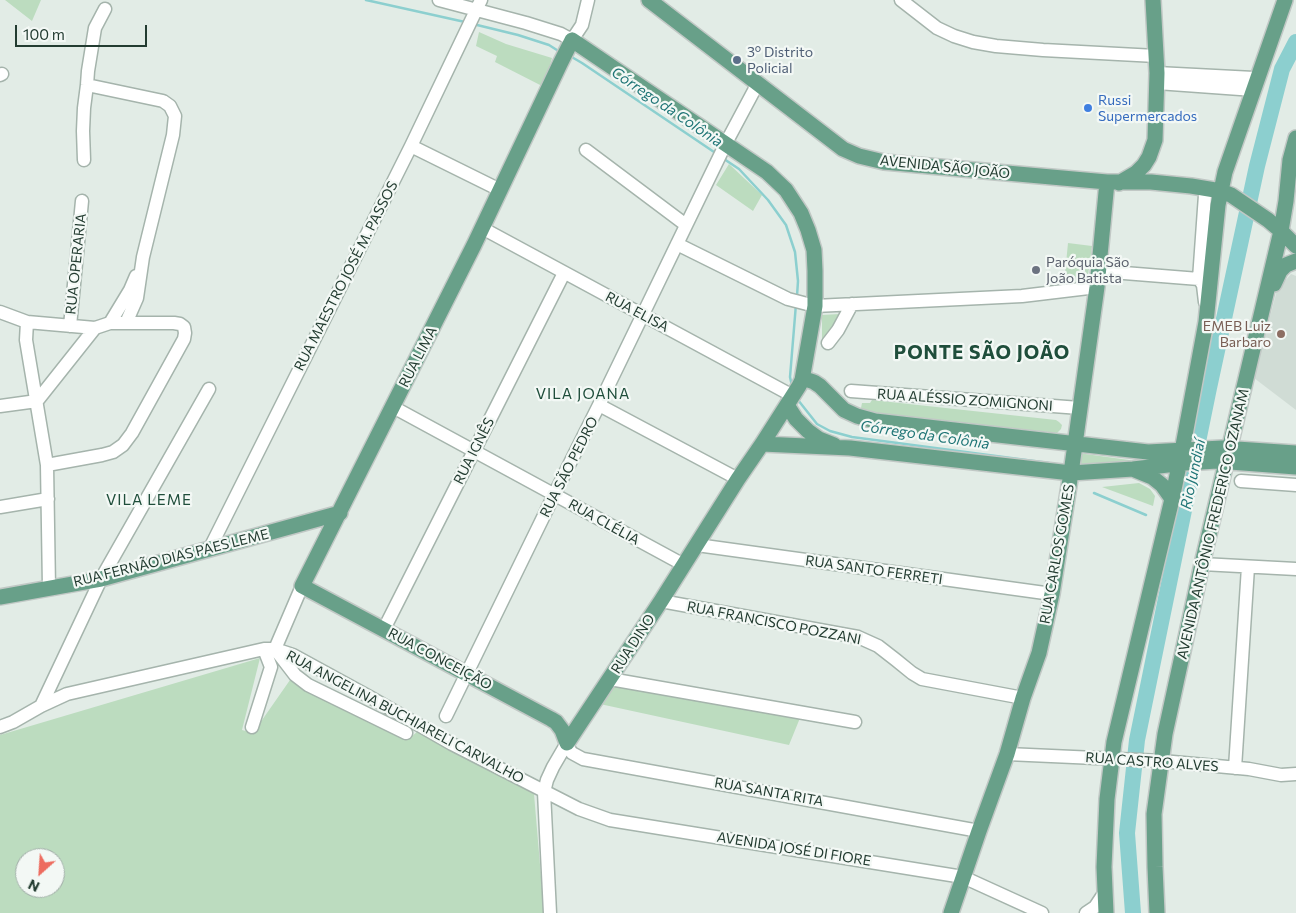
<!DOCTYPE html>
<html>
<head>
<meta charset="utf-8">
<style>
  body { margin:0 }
  #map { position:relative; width:1296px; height:913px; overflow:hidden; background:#e2ece6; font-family:Commissioner,sans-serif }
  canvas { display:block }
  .north { position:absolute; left:15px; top:848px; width:50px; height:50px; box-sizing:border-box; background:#f3f8f5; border:1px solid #a0ada7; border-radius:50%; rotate:206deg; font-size:14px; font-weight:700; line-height:20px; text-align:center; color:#233c31 }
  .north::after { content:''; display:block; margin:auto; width:18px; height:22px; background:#ed6c5f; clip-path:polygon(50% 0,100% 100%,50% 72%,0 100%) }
  .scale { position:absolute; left:15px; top:25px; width:132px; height:22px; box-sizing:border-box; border:2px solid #233c31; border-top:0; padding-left:6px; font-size:15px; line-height:18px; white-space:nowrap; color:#233c31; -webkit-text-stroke:4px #f3f8f5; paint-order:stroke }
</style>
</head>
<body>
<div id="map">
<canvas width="1296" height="913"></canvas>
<div class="north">N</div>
<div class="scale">100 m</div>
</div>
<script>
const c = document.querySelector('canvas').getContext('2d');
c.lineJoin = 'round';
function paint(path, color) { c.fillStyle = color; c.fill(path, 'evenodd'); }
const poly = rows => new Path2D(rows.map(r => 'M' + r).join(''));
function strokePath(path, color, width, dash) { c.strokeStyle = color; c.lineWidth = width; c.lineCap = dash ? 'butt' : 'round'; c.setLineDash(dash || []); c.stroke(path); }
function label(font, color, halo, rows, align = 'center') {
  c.font = font + ' Commissioner,sans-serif'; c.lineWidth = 4.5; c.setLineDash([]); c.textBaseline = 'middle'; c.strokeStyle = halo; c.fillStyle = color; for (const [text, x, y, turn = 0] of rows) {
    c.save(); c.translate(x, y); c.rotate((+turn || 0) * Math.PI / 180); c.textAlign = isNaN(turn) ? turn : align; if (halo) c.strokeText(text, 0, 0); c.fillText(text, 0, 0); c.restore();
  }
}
paint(poly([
  [1291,274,1296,276,1296,410,1254,378,1277,290]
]), '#d0dcd5');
paint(poly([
  [5,0,41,0,32,21],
  [479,32,506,44,552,58,544,87,495,62,497,56,476,46],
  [729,164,762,195,753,211,716,185],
  [1068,243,1092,246,1088,275,1085,280,1064,284],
  [840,314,822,344,822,315],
  [872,400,1056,420,1059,422,1062,425,1061,429,1057,433,865,412,861,408,862,403,870,403],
  [1078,453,1151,463,1077,466],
  [1139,483,1150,489,1155,496,1153,506,1102,487],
  [260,658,242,730,253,733,290,680,409,739,419,730,534,794,543,900,543,913,0,913,0,735],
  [25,858,55,858,55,888,25,888],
  [613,683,800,718,789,745,600,704]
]), '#bcdcbf');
strokePath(poly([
  [366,0,465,22],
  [473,24,518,35,549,45,560,52],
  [570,56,582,63,717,154],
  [724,159,739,169,768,200,786,225,795,252,798,281,797,296],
  [792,386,790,377,796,304],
  [798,400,817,424,830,431,852,437,1049,463],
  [1094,493,1146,515]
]), '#8ccfcf', 2.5);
strokePath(poly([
  [1133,913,1127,833,1137,740,1209,388,1257,166,1282,69,1296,42]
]), '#8ccfcf', 16);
const minor = poly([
  [439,0,526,23,561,34,572,40,582,25,588,0],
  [901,0,937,28,954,36,973,42,996,46,1043,50,1156,56],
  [1157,73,1254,78,1258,77],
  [0,75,2,74],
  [1157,83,1254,90],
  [87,85,163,101,170,106,175,116,173,135,143,257,137,298,126,323],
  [411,146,500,190],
  [586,150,686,225],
  [84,160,83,131,84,108,87,85,88,71,95,28,105,9],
  [1205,195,1199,279,1203,285,1205,302],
  [482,228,793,396],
  [677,244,788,299,815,306,1022,296,1097,287],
  [1099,271,1199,279],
  [0,312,27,322,95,328,110,323,174,323,180,324,184,327,185,333,184,339,132,433,123,445,113,452,102,455,47,465],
  [27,322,26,340,47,465,49,588],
  [110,323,130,290,136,276],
  [70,326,82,201],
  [828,343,838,330,852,304],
  [851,391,1080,408],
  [599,405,738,479],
  [0,406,37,401,95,328],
  [393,407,684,565],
  [1241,481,1296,485],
  [0,507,48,499],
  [697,545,1052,594],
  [209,550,411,146,481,0],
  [1202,564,1296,569],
  [661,601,858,637,878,646,896,660,912,673,922,679,1023,698],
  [384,629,564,273],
  [275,649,295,675,308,685,406,733],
  [275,649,302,586],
  [610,679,855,722],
  [41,706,101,579,209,389],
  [446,716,554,495,599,405,726,143,758,83],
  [0,727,13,722,41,706,67,694,264,649,275,649,293,655,368,696,452,744,579,809,610,820,963,877,1042,913],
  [252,727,271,667,264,649],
  [567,743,569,749,572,753,583,759,979,831],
  [1007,754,1162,761,1249,769,1281,775,1296,774],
  [1235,768,1248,567],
  [550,913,544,792,547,780,553,767,567,743],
  [1086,913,1095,907,1105,892]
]);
const major = poly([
  [649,0,843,149,859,156,884,162,1107,182,1151,182,1191,186,1221,191,1231,195,1268,220,1281,231,1296,246],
  [572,40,767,172,786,190,801,213,808,230,814,250,815,271,815,306,802,380,799,386,762,444,738,479,661,601,567,743,562,730,556,722,551,719,302,586,474,245,560,64,572,40],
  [1119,183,1136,173,1144,165,1149,157,1155,140,1157,73,1153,0],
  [1274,284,1280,271,1286,265,1296,261],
  [802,380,808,380,814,382,820,386,844,410,857,416,875,421,1148,452,1222,448,1296,453],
  [787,405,796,419,808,431,819,439,834,445],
  [762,444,850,448,1071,473,1133,469,1185,463,1217,461,1296,467],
  [1135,470,1152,477,1162,485,1172,499],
  [0,597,101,579,340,513],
  [951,913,979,831,1007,754,1023,698,1039,653,1052,594,1071,473,1097,287,1107,182],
  [1106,913,1104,867,1107,799,1114,742,1172,499,1182,451,1206,322,1218,205,1225,172,1285,0],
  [1157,913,1155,867,1154,814,1165,734,1202,564,1281,231,1286,201,1290,160,1296,138]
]);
strokePath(minor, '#a5b4ac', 15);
strokePath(major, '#c1c8c5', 18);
strokePath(minor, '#fff', 12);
strokePath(major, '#68a089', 15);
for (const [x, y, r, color] of [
  [737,60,5,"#5c6f8a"],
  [1088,108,5,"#3f7fe0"],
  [1036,270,5,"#6b7280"],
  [1281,334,5,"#8d6e63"]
]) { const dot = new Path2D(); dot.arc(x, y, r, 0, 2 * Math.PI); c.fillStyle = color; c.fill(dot); strokePath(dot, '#f3f8f5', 2); }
label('14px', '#4e5e75', '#f3f8f5', [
  ["3º Distrito",747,52],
  ["Policial",747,68]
], 'left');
label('14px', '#366cbe', '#f3f8f5', [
  ["Russi",1098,100],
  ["Supermercados",1098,116]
], 'left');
label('14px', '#233c31', '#f3f8f5', [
  ["AVENIDA SÃO JOÃO",945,167,6],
  ["RUA OPERARIA",76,264,-84],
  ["RUA MAESTRO JOSÉ M. PASSOS",346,276,-63],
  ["RUA ELISA",637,312,28],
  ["RUA LIMA",418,357,-63],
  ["RUA ALÉSSIO ZOMIGNONI",965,400,4],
  ["RUA IGNÊS",474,451,-63],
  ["RUA SÃO PEDRO",569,467,-63],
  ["RUA CLÉLIA",604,522,29],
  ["AVENIDA ANTÔNIO FREDERICO OZANAM",1213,524,-77],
  ["RUA CARLOS GOMES",1057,554,-80],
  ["RUA FERNÃO DIAS PAES LEME",171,558,-14],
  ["RUA SANTO FERRETI",874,570,8],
  ["RUA FRANCISCO POZZANI",774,623,11],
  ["RUA DINO",633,644,-57],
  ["RUA CONCEIÇÃO",440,659,28],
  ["RUA ANGELINA BUCHIARELI CARVALHO",405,717,28],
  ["RUA CASTRO ALVES",1152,762,4],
  ["RUA SANTA RITA",769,792,10],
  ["AVENIDA JOSÉ DI FIORE",794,849,9]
]);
label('14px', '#5b616d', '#f3f8f5', [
  ["Paróquia São",1046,262],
  ["João Batista",1046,278]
], 'left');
label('14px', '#785e54', '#f3f8f5', [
  ["EMEB Luiz",1271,326],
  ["Barbaro",1271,342]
], 'right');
label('italic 15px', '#1f7576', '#f3f8f5', [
  ["Córrego da Colônia",667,107,34],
  ["Córrego da Colônia",925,435,8],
  ["Rio Jundiaí",1193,474,-78]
]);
c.letterSpacing = '1px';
label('15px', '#1f4e3b', '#f3f8f5', [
  ["VILA JOANA",583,394],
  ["VILA LEME",149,500]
]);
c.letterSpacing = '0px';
c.letterSpacing = '1px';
label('bold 19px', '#1f4e3b', '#f3f8f5', [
  ["PONTE SÃO JOÃO",982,353]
]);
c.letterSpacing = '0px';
</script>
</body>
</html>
